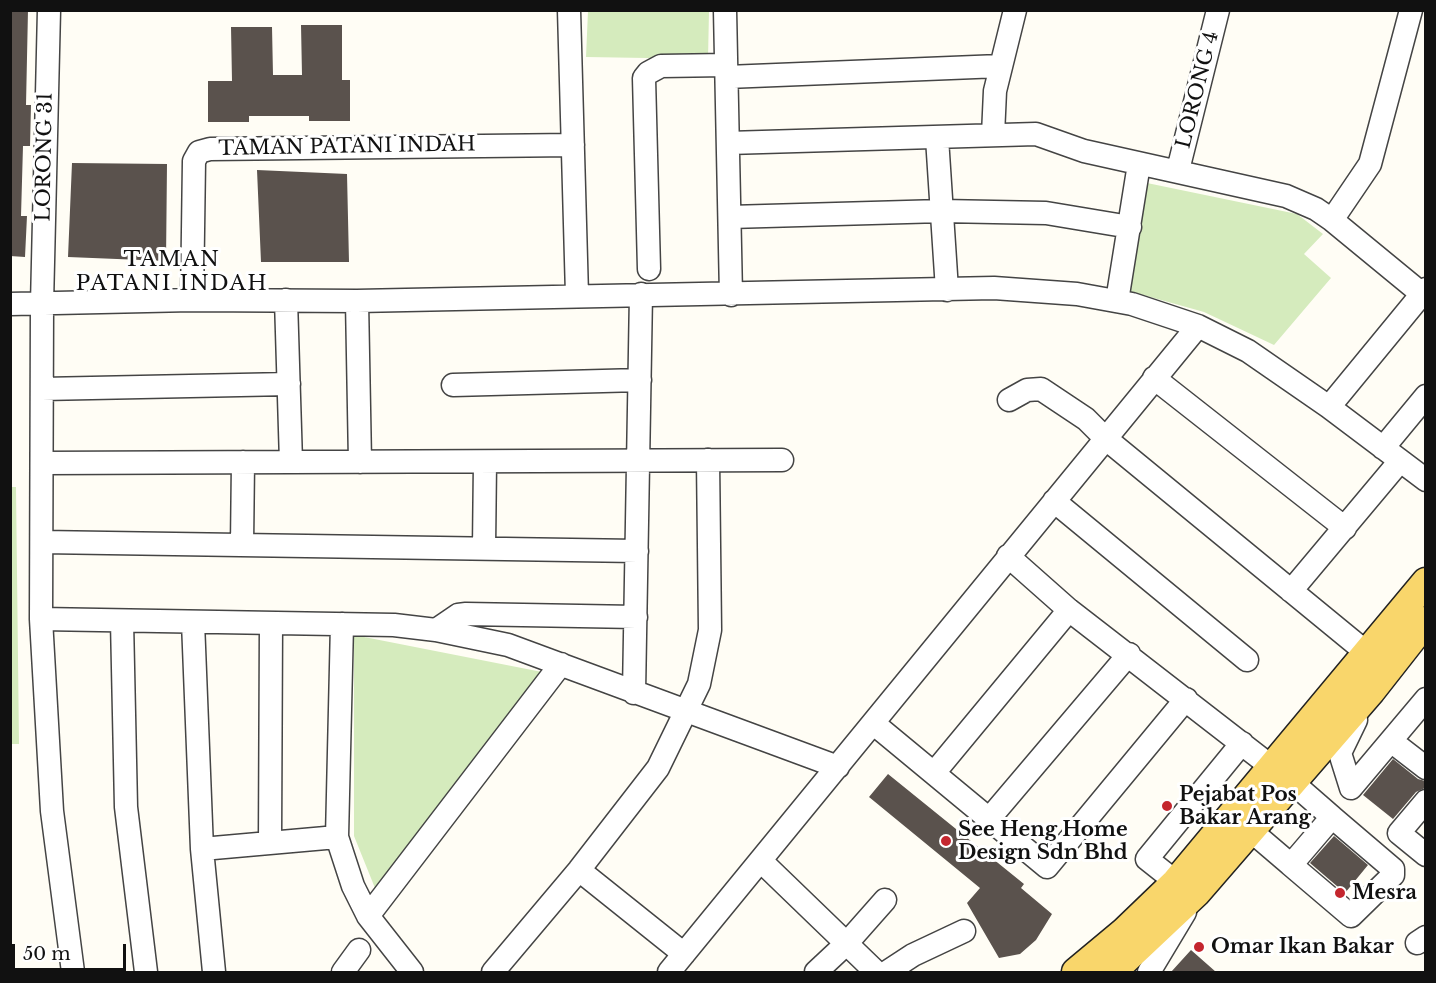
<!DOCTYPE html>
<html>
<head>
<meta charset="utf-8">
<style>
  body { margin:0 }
  #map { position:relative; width:1436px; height:983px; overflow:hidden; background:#fffdf5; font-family:"Libre Baskerville",serif }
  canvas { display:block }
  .frame { position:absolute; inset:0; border:12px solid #111; pointer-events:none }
  .scale { position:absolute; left:12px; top:944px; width:114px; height:27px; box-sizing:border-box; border:3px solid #111; border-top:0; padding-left:8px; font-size:18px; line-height:21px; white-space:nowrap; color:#111; -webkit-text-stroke:4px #fff; paint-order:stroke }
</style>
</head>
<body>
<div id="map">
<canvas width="1436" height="983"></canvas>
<div class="frame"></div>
<div class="scale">50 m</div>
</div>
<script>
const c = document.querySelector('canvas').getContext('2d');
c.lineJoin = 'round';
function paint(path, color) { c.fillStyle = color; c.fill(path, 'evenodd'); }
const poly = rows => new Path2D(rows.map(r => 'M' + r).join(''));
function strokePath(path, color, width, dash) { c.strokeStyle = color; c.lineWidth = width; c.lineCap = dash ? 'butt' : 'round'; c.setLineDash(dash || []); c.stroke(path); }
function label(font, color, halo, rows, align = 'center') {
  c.font = font + ' "Libre Baskerville",serif'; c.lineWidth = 6; c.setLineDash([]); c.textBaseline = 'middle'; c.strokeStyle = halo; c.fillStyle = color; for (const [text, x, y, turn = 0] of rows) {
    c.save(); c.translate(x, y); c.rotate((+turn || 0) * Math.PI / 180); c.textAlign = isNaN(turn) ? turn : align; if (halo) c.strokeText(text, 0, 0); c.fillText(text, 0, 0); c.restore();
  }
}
paint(poly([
  [588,11,709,11,708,59,586,57],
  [1147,183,1297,214,1323,234,1304,254,1331,278,1274,345,1204,312,1129,291],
  [11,487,16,487,19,744,10,744],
  [354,635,542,672,377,893,354,836]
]), '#d5ebbd');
paint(poly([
  [10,10,28,10,26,105,31,105,30,146,23,146,21,216,27,216,25,257,10,256],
  [301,25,342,25,342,80,350,80,350,121,309,121,309,116,249,116,249,122,208,122,208,81,232,81,231,27,272,27,273,75,302,75],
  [72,163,167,164,166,261,68,257],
  [257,170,347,174,349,262,261,262],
  [1393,759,1418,779,1425,781,1425,788,1416,792,1393,819,1363,795],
  [888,774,1024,884,1021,888,1052,914,1036,940,1020,954,999,958,967,903,980,888,869,797],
  [1334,836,1368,865,1345,893,1310,863],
  [1191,950,1216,972,1171,972]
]), '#5a524d');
const minor = poly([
  [49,10,42,304,41,619,52,811,73,972],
  [569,10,577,295],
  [725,10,731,295],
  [727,77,1000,66],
  [993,135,995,91,1015,10],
  [937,138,947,290],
  [728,143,1036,134,1084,151,1286,196,1316,209,1332,220,1422,294],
  [1178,170,1218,10],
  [730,217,942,211,1046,213,1130,227],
  [1332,220,1370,164,1411,10],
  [649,269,644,78,648,73,661,66,726,65],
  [192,300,194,161,199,152,210,149,573,145],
  [286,300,291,462],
  [357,301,360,462],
  [1117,301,1139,164],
  [10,304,192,300,357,301,994,288,1077,294,1132,304,1198,326,1248,351,1329,407,1426,480],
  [1154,378,1345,528],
  [453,385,640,380],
  [42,389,289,384],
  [1009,400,1027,390,1041,389,1086,419,1105,438,1367,653],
  [1329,407,1426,289],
  [1383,448,1426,396],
  [44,463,782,460],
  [1054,501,1247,660],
  [42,542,637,551],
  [242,545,243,462],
  [484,548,485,462],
  [1008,556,1069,610,1273,768],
  [1291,591,1400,461],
  [41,619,394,625,436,630,508,645,838,767],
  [122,621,126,807,146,972],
  [193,622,202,849,214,972],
  [342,624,337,837,353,886,368,916,412,972],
  [436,630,458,615,466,614,636,617],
  [634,693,641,294],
  [873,723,1047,867,1186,699],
  [1391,741,1426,768],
  [934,773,1069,610],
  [1351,788,1426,699],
  [1351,788,1340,753,1356,720],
  [1426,801,1399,833,1426,855],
  [989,819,1129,654],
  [1250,830,1291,865,1332,817,1293,783],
  [270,843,271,623],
  [202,849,337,837],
  [761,861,876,972],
  [1291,865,1351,916,1393,875,1393,869,1332,817],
  [579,870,684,954],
  [1176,882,1147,859,1242,743],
  [368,916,561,664],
  [1417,943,1426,937],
  [343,972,359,950],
  [493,972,579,870,658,768,699,684,710,630,708,460],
  [669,972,1198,326],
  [816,972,847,943,885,900],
  [887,972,913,955,964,931],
  [1149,972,1185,912]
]);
const major = poly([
  [1076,972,1124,932,1176,882,1426,582],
  [1112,972,1196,893,1371,691,1426,621]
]);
strokePath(minor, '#444', 25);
strokePath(major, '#222', 31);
strokePath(minor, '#fff', 22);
strokePath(major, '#f9d66b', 28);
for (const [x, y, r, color] of [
  [1167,806,6,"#c4262e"],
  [946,841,6,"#c4262e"],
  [1340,893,6,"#c4262e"],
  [1199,947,6,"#c4262e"]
]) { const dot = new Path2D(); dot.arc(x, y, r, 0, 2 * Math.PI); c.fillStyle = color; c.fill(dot); strokePath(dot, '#fff', 2); }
label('20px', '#111', '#fff', [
  ["LORONG 4",1198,90,-76],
  ["TAMAN PATANI INDAH",347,147,-1],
  ["LORONG 31",45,157,-89]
]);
label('bold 20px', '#111', '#fff', [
  ["Pejabat Pos",1179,795],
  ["Bakar Arang",1179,818],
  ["See Heng Home",958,830],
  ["Design Sdn Bhd",958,853],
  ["Mesra",1352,893],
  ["Omar Ikan Bakar",1211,947]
], 'left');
c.letterSpacing = '1.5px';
label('21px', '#111', '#fff', [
  ["TAMAN",172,260],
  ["PATANI INDAH",172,284]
]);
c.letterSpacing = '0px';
</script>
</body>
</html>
